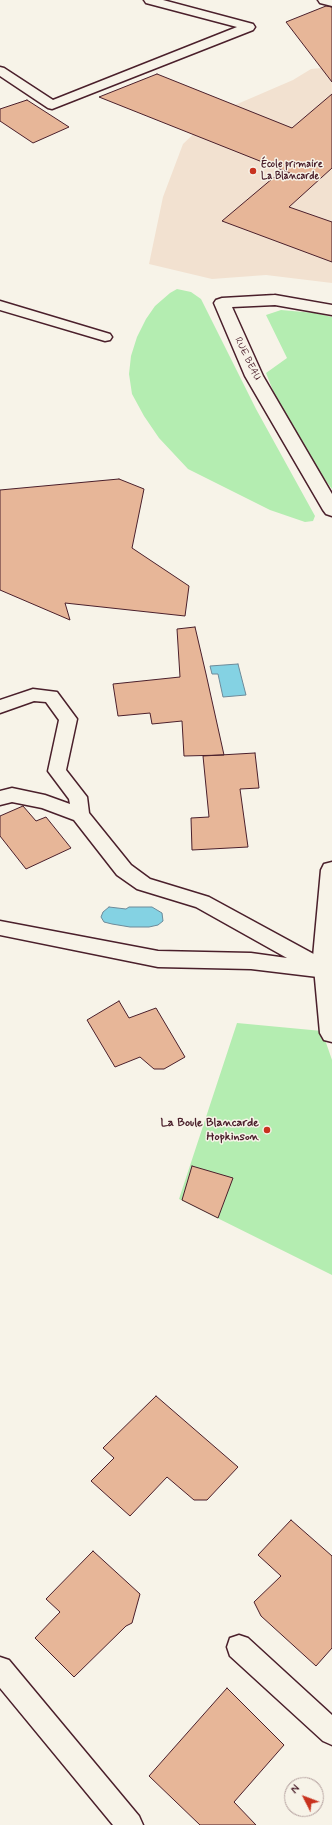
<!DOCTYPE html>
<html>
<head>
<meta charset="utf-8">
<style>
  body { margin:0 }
  #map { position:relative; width:332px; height:1825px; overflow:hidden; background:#f7f3e8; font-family:Mynerve,sans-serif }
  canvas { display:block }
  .north { position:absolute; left:284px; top:1777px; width:40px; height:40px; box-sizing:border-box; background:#f7f3e8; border:1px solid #b29e9c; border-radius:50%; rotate:312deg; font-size:11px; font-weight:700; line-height:16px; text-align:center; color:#4a1f2b }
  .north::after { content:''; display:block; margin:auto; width:14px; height:18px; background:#c8321e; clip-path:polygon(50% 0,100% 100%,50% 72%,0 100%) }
</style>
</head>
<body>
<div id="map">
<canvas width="332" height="1825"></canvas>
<div class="north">N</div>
</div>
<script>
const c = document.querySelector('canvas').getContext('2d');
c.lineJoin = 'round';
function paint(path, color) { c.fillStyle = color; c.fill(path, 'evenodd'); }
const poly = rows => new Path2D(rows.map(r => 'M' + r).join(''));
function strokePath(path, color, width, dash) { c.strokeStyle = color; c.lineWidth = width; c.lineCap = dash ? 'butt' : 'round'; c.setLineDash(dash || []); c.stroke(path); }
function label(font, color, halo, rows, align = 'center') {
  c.font = font + ' Mynerve,sans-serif'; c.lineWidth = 3; c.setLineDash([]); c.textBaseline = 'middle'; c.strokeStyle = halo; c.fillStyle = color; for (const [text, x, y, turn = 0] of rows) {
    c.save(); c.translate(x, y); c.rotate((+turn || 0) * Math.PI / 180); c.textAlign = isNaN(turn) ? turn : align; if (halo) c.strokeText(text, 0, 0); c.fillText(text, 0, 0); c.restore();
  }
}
paint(poly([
  [332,67,332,283,266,275,212,279,149,264,163,197,183,144,204,124,235,105,293,80,311,69]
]), '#f2e1d0');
paint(poly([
  [177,289,191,292,201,299,256,409,315,516,313,521,305,522,270,510,188,469,159,438,144,416,132,394,129,374,131,356,137,337,146,319,155,306,170,293],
  [281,310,315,313,332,317,332,489,314,465,282,413,266,373,287,358,266,315],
  [237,1023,322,1031,332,1060,332,1275,179,1199]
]), '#b4edb1');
const water = poly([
  [238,664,246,695,223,697,218,674,212,674,210,666,238,664],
  [109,907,126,909,129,907,152,907,162,913,163,921,158,925,149,927,130,927,112,924,104,922,101,917,103,912,109,907]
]);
paint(water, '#84d2e3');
strokePath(water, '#6d8a99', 1);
const building = poly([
  [326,6,332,7,332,82,286,22,326,6],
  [157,74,292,128,332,94,332,168,289,207,332,222,332,262,222,221,273,178,290,173,99,97,157,74],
  [27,100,69,127,33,143,0,121,0,109,27,100],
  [119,479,144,489,132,548,189,586,185,616,65,603,70,620,0,590,0,490,119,479],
  [195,627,206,674,224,755,184,756,182,721,152,724,150,713,118,716,113,684,180,677,177,629,195,627],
  [255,753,259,788,240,789,248,847,192,850,191,818,209,817,203,756,255,753],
  [23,806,36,821,46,817,71,848,26,869,0,836,0,816,23,806],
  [119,1001,129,1018,156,1008,185,1057,164,1069,154,1069,140,1057,115,1067,87,1020,119,1001],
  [192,1166,233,1178,218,1218,182,1200,192,1166],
  [156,1396,238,1467,207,1500,194,1500,167,1477,130,1516,91,1481,114,1458,103,1448,156,1396],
  [291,1520,332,1556,332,1648,316,1666,261,1616,254,1602,281,1576,258,1555,291,1520],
  [93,1551,140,1594,132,1623,126,1626,74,1677,35,1638,60,1612,46,1599,93,1551],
  [227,1688,284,1745,234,1802,256,1825,200,1825,149,1776,227,1688]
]);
paint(building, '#e7b698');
strokePath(building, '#4a1f2b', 1);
const service = poly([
  [144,0,163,0,253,24,255,27,253,30,52,109,48,108,0,76,0,67,4,68,53,100,237,27,146,3,144,0],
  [318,0,332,0,332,6,320,3,318,0],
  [0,301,110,334,112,337,110,340,105,341,0,310,0,301],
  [33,689,57,692,77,719,66,770,87,797,89,813,131,865,150,879,209,897,332,964,332,976,326,978,251,969,158,967,0,935,0,921,158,951,251,953,287,958,196,907,137,889,117,875,74,820,42,808,12,802,0,805,0,791,12,788,45,795,70,804,69,799,48,771,59,720,46,702,34,701,0,713,0,700,33,689],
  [239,1635,248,1638,332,1715,332,1745,323,1741,230,1656,227,1647,230,1638,239,1635],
  [0,1657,9,1660,139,1816,143,1825,113,1825,0,1688,0,1657]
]);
const minor = poly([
  [275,295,332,305,332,315,275,305,232,307,263,376,332,494,332,516,326,514,323,510,245,376,214,303,216,300,222,298,275,295],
  [332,862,332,1042,324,1040,320,1033,313,957,321,870,324,864,332,862]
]);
strokePath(service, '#4a1f2b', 3);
strokePath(minor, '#4a1f2b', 3);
paint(service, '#f7f3e8');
paint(minor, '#f7f3e8');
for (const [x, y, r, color] of [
  [253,171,4,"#c8321e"],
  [267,1130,4,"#c8321e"]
]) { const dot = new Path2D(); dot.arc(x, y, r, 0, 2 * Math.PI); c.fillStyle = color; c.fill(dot); strokePath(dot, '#f7f3e8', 1.5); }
label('bold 10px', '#4a1f2b', '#f7f3e8', [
  ["École primaire",261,165],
  ["La Blancarde",261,177]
], 'left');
label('10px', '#4a1f2b', '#f7f3e8', [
  ["RUE BEAU",247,359,64]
]);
label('bold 12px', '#4a1f2b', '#f7f3e8', [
  ["La Boule Blancarde",259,1123],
  ["Hopkinson",259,1137]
], 'right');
</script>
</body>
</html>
